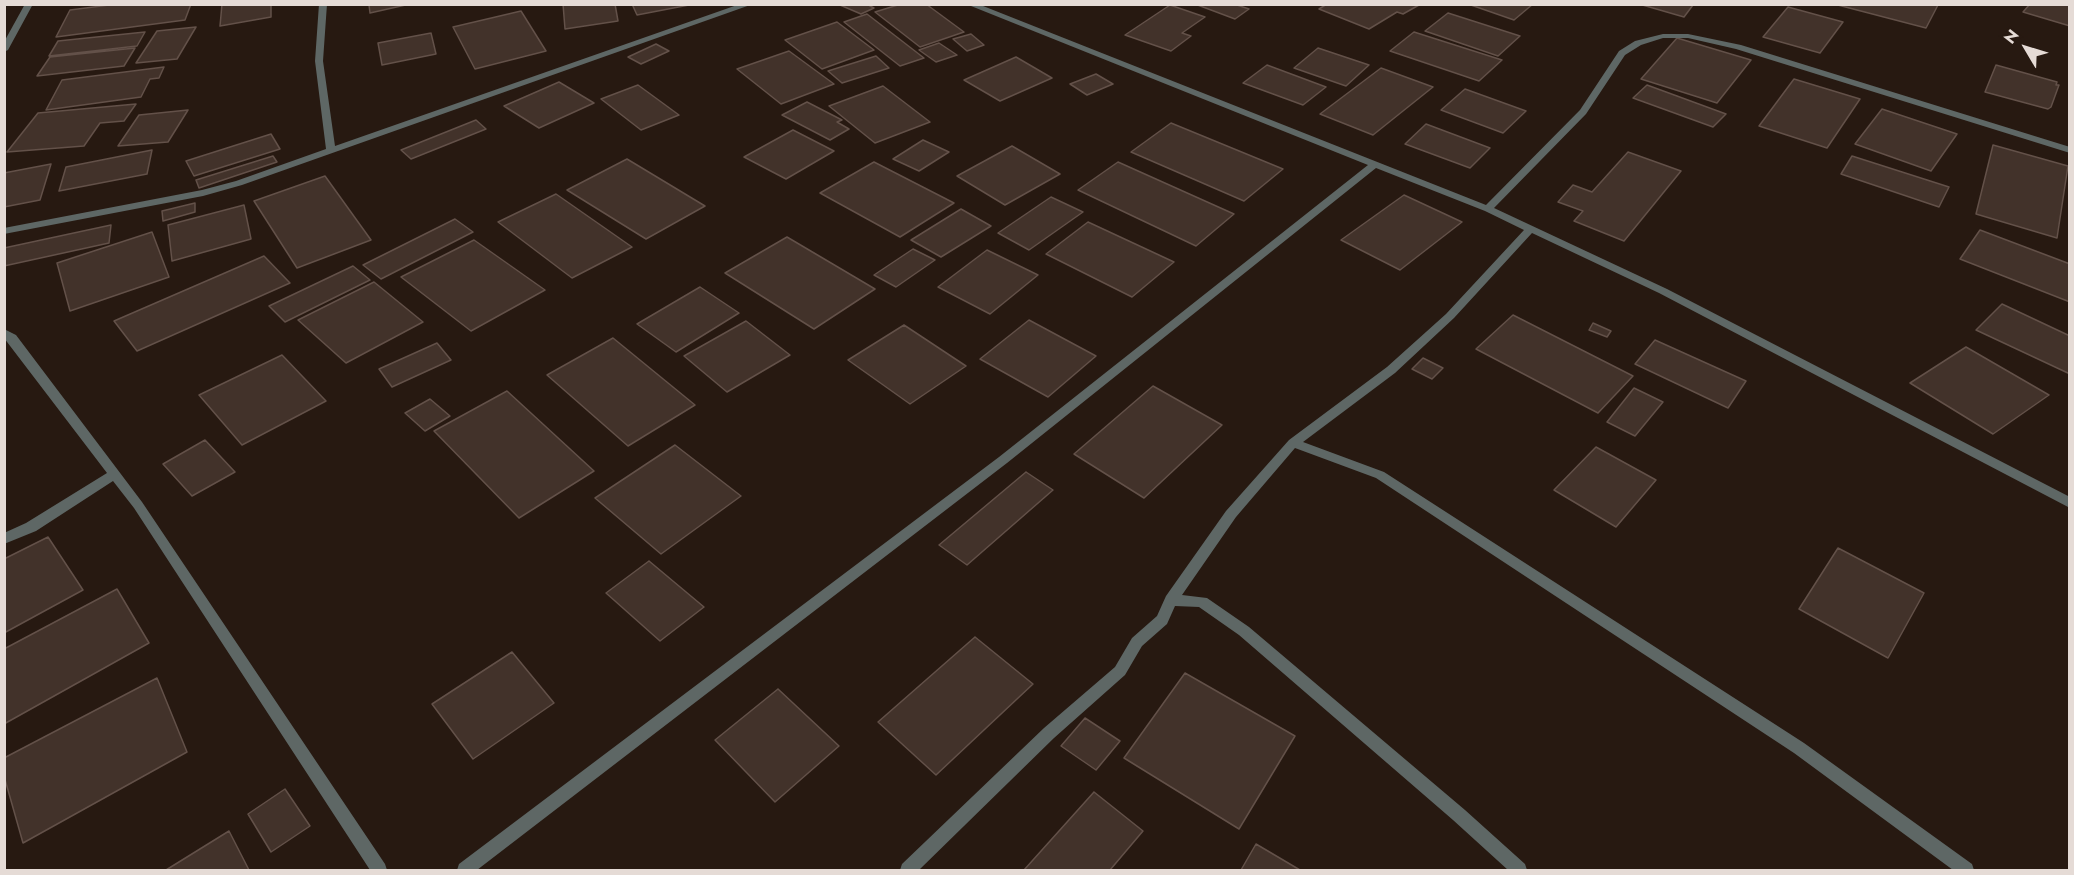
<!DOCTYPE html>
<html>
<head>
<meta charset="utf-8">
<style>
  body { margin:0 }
  #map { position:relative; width:2074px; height:875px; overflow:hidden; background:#271911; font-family:Jost,sans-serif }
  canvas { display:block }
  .frame { position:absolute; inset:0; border:6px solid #e5dbd6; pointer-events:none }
  .north { position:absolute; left:1996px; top:18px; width:60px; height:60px; -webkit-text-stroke:4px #271911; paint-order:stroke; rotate:308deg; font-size:16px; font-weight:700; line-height:24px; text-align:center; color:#e5dbd6 }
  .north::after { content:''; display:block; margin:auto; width:21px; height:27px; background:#e5dbd6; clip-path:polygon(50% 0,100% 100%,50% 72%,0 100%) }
</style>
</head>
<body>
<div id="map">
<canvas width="2074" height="875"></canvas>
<div class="frame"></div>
<div class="north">N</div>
</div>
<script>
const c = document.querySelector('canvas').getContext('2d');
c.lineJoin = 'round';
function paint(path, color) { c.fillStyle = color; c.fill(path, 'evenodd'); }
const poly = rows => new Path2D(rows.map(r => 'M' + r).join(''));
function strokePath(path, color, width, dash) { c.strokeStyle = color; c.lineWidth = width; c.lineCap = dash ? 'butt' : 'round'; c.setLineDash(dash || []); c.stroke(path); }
const building = poly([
  [117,4,191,4,185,20,56,37,70,10,117,4],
  [222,4,271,4,271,17,220,26,222,4],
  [410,4,370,13,369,5,372,4,410,4],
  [563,4,615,4,618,21,565,29,563,4],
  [632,4,689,4,689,5,637,15,632,4],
  [873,4,870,6,874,8,861,14,840,5,873,4],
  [901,4,926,4,964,32,920,47,875,12,901,4],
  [1195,4,1234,4,1249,9,1235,19,1195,4],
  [1327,4,1419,4,1419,5,1403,14,1397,12,1369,29,1319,9,1327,4],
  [1468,4,1533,4,1514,20,1468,4],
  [1639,4,1691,4,1693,5,1684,17,1639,4],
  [1834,4,1935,4,1938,5,1926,28,1834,4],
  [2030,4,2070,4,2070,26,2023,12,2030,4],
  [1170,5,1205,17,1182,33,1191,36,1171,51,1125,35,1170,5],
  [1788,7,1843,22,1820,53,1763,37,1788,7],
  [521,11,546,51,475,69,453,27,521,11],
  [1448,13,1520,36,1498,56,1425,31,1448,13],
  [867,14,924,58,900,66,844,22,867,14],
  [837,22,874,50,822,69,785,40,837,22],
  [196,27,177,59,136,63,157,31,196,27],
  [145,32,137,46,49,56,58,41,145,32],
  [1414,32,1502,60,1479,81,1390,51,1414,32],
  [431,33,436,54,382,65,378,43,431,33],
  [971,34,984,45,967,51,953,39,971,34],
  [1677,38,1751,60,1717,103,1641,79,1677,38],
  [939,43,957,55,936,62,919,50,939,43],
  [656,44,669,51,641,64,628,57,656,44],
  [135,48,124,66,37,76,50,57,135,48],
  [1318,48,1369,65,1346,86,1294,68,1318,48],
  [789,51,834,84,781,104,737,69,789,51],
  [876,56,889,68,842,83,828,71,876,56],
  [1016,57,1052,78,1000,101,964,80,1016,57],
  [1267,65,1326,87,1303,105,1243,83,1267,65],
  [1996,65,2057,82,2056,85,2059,85,2051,107,2048,109,1985,92,1996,65],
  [164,67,159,78,150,79,141,97,46,110,62,80,164,67],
  [1381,68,1433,87,1373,135,1320,114,1381,68],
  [1096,74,1113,84,1087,95,1070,84,1096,74],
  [1794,79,1860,99,1827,148,1759,126,1794,79],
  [559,82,594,103,539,128,504,106,559,82],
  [638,85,679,115,641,130,601,99,638,85],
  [1647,85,1726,114,1713,127,1633,98,1647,85],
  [883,86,930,122,875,143,829,106,883,86],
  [1465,89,1526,111,1503,133,1441,110,1465,89],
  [807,102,842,120,837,122,849,129,830,140,782,115,807,102],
  [136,104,124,121,100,123,84,146,7,152,38,113,136,104],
  [1882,109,1957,134,1931,171,1855,144,1882,109],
  [188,110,168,142,118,146,139,115,188,110],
  [476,120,486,129,411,159,401,150,476,120],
  [1171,123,1283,169,1244,201,1131,152,1171,123],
  [1426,124,1490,148,1470,168,1405,144,1426,124],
  [793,130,834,151,786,179,744,157,793,130],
  [271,134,280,149,194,176,186,161,271,134],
  [923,140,949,152,919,171,893,159,923,140],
  [1993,145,2068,166,2057,238,1976,214,1993,145],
  [1012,146,1060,174,1005,205,957,176,1012,146],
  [152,150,147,174,59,191,66,167,152,150],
  [1628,152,1681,171,1624,241,1574,221,1583,211,1558,202,1573,185,1592,192,1628,152],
  [273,156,277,162,199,188,196,180,273,156],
  [1852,156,1949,187,1939,207,1841,174,1852,156],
  [627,159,705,206,646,239,567,190,627,159],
  [874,162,954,203,900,237,820,193,874,162],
  [1118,162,1234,214,1196,246,1078,190,1118,162],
  [51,164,40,200,4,207,4,173,51,164],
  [325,176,371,240,297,268,254,201,325,176],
  [556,194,632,247,572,278,498,222,556,194],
  [1404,195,1462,222,1400,270,1341,240,1404,195],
  [1051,197,1083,212,1029,250,998,233,1051,197],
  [195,203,195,212,163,221,162,211,195,203],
  [244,205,251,239,172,261,168,225,244,205],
  [961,209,991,226,941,257,911,240,961,209],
  [455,219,473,232,381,279,363,265,455,219],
  [1088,222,1174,262,1132,297,1046,254,1088,222],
  [111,225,109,243,4,266,4,248,111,225],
  [1980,230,2070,264,2070,302,1960,259,1980,230],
  [152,232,169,277,70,311,57,263,152,232],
  [787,237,875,289,814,329,725,273,787,237],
  [474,240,545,290,471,331,401,277,474,240],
  [913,249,935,260,896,287,874,275,913,249],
  [987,250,1038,275,990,314,938,287,987,250],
  [264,256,290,283,137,351,114,321,264,256],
  [353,266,370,280,285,322,269,306,353,266],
  [374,282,423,322,346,363,298,320,374,282],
  [700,287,739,313,676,352,637,324,700,287],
  [2002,304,2070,336,2070,374,1976,330,2002,304],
  [1513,315,1633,376,1598,413,1476,349,1513,315],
  [1029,320,1096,356,1048,397,980,359,1029,320],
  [746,321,790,355,727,392,684,356,746,321],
  [1593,323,1611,331,1607,337,1589,330,1593,323],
  [904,325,966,366,910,404,848,360,904,325],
  [613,338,695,405,628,446,547,375,613,338],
  [1655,340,1746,381,1728,408,1635,364,1655,340],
  [437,343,451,360,392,387,379,369,437,343],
  [1966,347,2049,395,1993,434,1910,383,1966,347],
  [282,355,326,401,242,445,199,395,282,355],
  [1423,358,1443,368,1432,379,1412,369,1423,358],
  [1153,386,1222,425,1144,498,1074,454,1153,386],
  [1634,388,1663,402,1635,436,1607,422,1634,388],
  [507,391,594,471,519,518,434,431,507,391],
  [430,399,450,416,425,431,405,413,430,399],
  [205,440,235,472,192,496,163,464,205,440],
  [675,445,741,496,661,554,595,498,675,445],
  [1596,447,1656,480,1616,527,1554,490,1596,447],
  [1026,472,1053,490,967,565,939,545,1026,472],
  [48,537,83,590,4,633,4,559,48,537],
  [1838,548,1924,593,1888,658,1799,609,1838,548],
  [649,561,704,607,660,641,606,593,649,561],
  [117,589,149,643,4,724,4,649,117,589],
  [975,637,1033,684,936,775,878,722,975,637],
  [512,652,554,703,473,759,432,704,512,652],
  [1185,673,1295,736,1239,829,1124,758,1185,673],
  [157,678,187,752,23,843,4,776,4,758,157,678],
  [778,689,839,746,775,802,715,740,778,689],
  [1085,718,1120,741,1096,770,1061,746,1085,718],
  [285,789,310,826,271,852,248,814,285,789],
  [1094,792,1143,831,1110,870,1024,870,1094,792],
  [229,831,249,870,166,870,229,831],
  [1256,844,1300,870,1241,870,1256,844]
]);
paint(building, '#42322a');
strokePath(building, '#635149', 1.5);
paint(poly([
  [25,4,33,4,8,50,4,52,4,42,25,4],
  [319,4,327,4,323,61,335,146,740,4,753,4,242,185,203,196,4,234,4,228,202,190,236,181,326,149,315,61,319,4],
  [966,4,978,4,1486,205,1580,110,1619,51,1635,41,1663,34,1688,34,1741,45,2070,147,2070,153,1736,49,1688,38,1663,38,1641,45,1625,55,1586,114,1494,208,1667,289,2070,497,2070,508,1659,293,1532,233,1454,318,1395,373,1303,442,1384,472,1804,743,1972,864,1974,870,1953,870,1794,753,1376,478,1295,448,1236,517,1182,595,1207,598,1249,627,1465,810,1525,864,1527,870,1508,870,1453,820,1239,635,1199,607,1175,606,1167,624,1142,646,1125,675,1054,738,919,870,900,870,902,864,1044,728,1115,667,1132,638,1157,616,1166,596,1226,511,1289,440,1387,367,1446,314,1524,230,1485,211,1376,168,1007,463,477,870,457,870,459,864,999,457,1368,165,966,4],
  [4,329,16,335,142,502,385,864,387,870,370,870,134,508,113,481,36,531,4,544,4,533,26,523,107,473,4,338,4,329]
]), '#5e6765');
</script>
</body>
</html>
